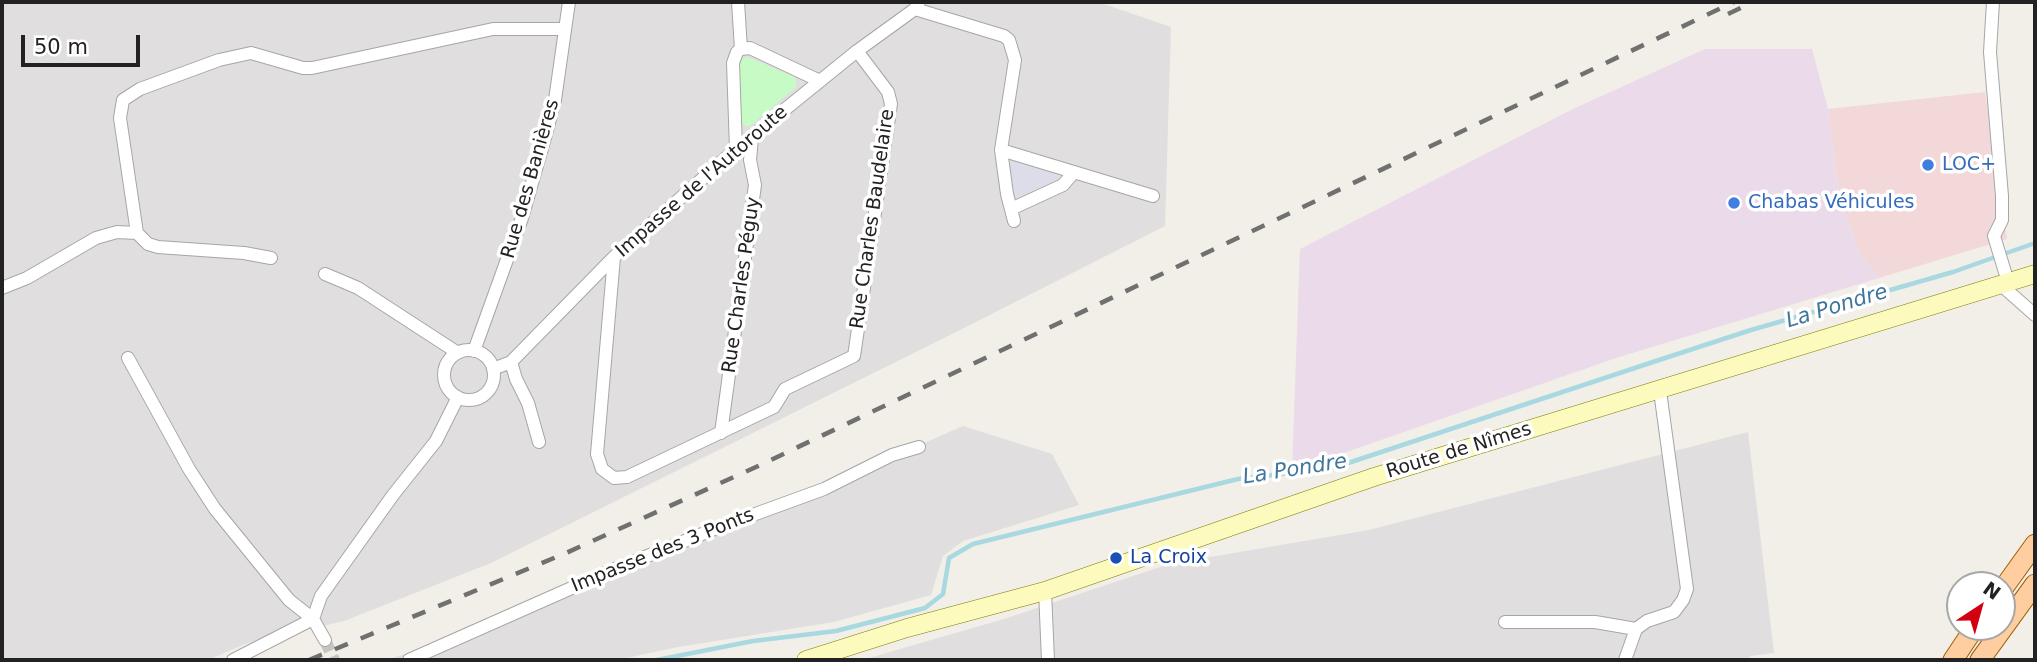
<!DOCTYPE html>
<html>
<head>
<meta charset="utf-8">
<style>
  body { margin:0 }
  #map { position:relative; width:2037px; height:662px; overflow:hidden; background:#f2eee8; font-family:"DejaVu Sans",sans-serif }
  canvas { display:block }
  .frame { position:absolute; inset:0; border:4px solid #222; pointer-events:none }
  .north { position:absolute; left:1946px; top:571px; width:70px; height:70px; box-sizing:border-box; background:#fff; border:2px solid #a7a7a7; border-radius:50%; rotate:36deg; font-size:19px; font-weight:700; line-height:28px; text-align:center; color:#222 }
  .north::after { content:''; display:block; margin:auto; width:24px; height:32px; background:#d30011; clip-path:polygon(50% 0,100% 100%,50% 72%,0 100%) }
  .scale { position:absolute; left:21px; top:35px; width:119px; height:32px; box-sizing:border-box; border:4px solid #222; border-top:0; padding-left:9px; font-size:21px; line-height:24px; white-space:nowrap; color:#222; -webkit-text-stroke:5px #fff; paint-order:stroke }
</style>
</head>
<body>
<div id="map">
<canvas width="2037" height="662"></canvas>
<div class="frame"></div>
<div class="north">N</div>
<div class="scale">50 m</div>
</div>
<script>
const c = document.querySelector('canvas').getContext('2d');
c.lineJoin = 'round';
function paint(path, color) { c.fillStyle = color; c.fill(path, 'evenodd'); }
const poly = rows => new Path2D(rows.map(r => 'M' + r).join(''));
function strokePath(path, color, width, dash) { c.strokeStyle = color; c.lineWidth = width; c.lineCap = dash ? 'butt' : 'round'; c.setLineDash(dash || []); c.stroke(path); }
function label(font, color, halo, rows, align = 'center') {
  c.font = font + ' "DejaVu Sans",sans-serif'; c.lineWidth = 7; c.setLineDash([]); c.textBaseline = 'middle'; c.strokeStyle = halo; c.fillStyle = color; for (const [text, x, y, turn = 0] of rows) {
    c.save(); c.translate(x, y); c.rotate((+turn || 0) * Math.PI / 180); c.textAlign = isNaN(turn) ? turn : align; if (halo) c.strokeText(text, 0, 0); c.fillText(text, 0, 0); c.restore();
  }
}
paint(poly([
  [2,2,1098,2,1171,27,1165,226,960,330,491,563,344,621,245,644,208,660,2,660],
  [963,426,1052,454,1079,505,963,541,943,556,931,595,834,622,678,647,617,660,387,660,552,604,692,545],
  [1748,432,1774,653,1750,656,1750,660,862,660,1004,619,1169,564,1369,530]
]), '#e0dedf');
paint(poly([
  [1985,92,2007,239,1879,278,1859,252,1839,194,1828,109]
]), '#f2d8d9');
paint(poly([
  [1705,49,1812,49,1828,109,1839,194,1859,252,1879,278,1616,358,1292,471,1300,249,1573,109]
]), '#ebdae9');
paint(poly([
  [747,57,795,77,797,86,749,127,740,123,738,67,741,59]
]), '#c6fbc6');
paint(poly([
  [1015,160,1060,176,1057,181,1014,197,1009,165]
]), '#dcdde8');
strokePath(poly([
  [657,660,753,641,836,631,925,608,943,594,949,558,973,544,1238,479,1333,468,1656,361,1751,330,1953,272,2035,243]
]), '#a8d8e0', 4.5);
strokePath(poly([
  [325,640,334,660]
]), '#c8c5c0', 12, [12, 6]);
const street = poly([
  [738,2,741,49],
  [1993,2,1990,52,2002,196,2002,220,1994,236,2008,282],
  [915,9,1004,36,1009,40,1015,60,1001,150,1153,196],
  [736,149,733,63,737,52,741,49,750,48,820,81],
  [1001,150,1007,194,1014,221],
  [1011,209,1063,185,1074,172],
  [137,233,120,118,123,100,140,89,219,60,251,53,303,68,312,68,493,29,565,29],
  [614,257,597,454,602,469,614,478,627,477,774,407,785,389,854,356,891,104,888,92,857,51],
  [325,274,358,288,458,353],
  [2000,284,2035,315],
  [2,288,27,278,96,238,117,232,137,233,148,244,158,247,244,253,271,258],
  '444 375a25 25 0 1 1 50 0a25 25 0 1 1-50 0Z',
  [474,351,522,218,546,134,555,100,569,2],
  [128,358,189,469,215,509,289,600,313,619,325,640],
  [511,362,516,379,528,403,539,442],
  [493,369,511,362,614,257,736,149,857,51,915,9,919,2],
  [721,433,755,185,750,160,752,138],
  [1045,591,1048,660],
  [313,619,321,596,393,495,436,441,458,397],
  [1505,622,1595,622,1636,629],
  [233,660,313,619],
  [409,660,610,571,717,528,824,489,892,455,919,447],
  [1625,660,1636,629,1647,621,1674,612,1683,600,1687,589,1660,391]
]);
const secondary = poly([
  [806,660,907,628,1045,591,1374,477,2035,274]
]);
const primary = poly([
  [2002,590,2035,544],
  [1953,660,1975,627],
  [1980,660,2035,584]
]);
strokePath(street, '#a6a6a6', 14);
strokePath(secondary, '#7c7f02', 19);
strokePath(primary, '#9f5d00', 21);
strokePath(street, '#fff', 12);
strokePath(secondary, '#fcfabd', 18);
strokePath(primary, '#fecea1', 19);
strokePath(poly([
  [1728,14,1753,2],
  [309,660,566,553,756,467,1734,2]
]), '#707070', 4.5, [14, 14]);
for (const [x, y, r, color] of [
  [1928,165,7,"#3f7fe0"],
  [1734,203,7,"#3f7fe0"],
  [1116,558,7,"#1a4fb4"]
]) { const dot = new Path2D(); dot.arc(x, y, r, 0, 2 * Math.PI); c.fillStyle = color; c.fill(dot); strokePath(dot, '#fff', 2.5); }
label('19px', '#366cbe', '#fff', [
  ["LOC+",1942,165],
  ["Chabas Véhicules",1748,203]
], 'left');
label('19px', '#222', '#fff', [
  ["Rue des Banières",531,179,-74],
  ["Impasse de l'Autoroute",702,182,-41],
  ["Rue Charles Baudelaire",873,219,-82],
  ["Rue Charles Péguy",742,285,-82],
  ["Route de Nîmes",1459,451,-17],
  ["Impasse des 3 Ponts",663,551,-22]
]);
label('19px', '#164399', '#fff', [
  ["La Croix",1130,558]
], 'left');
label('italic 21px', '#41769c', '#fff', [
  ["La Pondre",1837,307,-17],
  ["La Pondre",1295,470,-9]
]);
</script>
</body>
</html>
